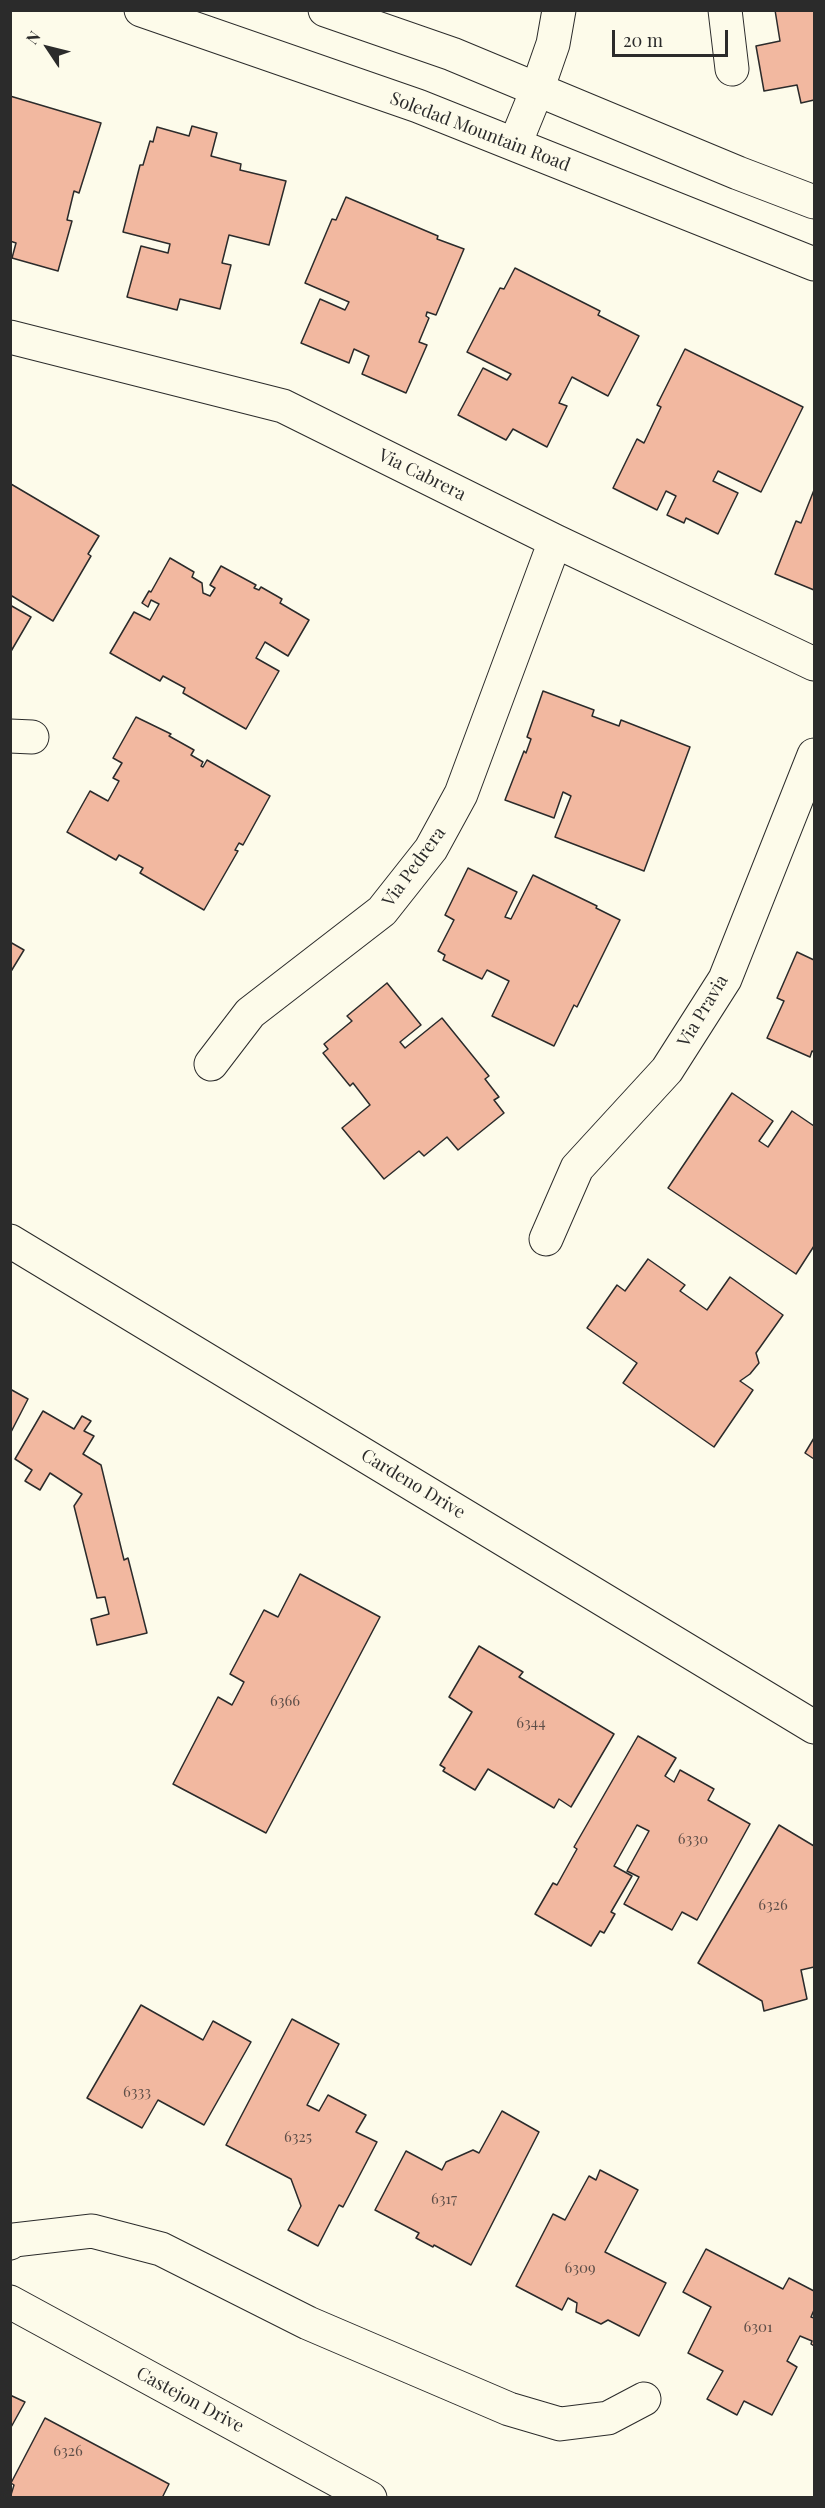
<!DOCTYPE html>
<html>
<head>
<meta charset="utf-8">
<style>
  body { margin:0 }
  #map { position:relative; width:825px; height:2508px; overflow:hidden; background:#fdfbea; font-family:"Playfair Display",serif }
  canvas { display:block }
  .frame { position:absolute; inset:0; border:12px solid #2b2b2b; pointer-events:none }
  .north { position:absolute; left:18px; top:18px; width:60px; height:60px; -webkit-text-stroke:4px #fdfbea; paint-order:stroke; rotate:305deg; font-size:16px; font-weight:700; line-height:24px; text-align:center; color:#2b2b2b }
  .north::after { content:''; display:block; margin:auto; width:21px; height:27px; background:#2b2b2b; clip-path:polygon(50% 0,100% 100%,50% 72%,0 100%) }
  .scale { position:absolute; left:612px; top:30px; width:116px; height:27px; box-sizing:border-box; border:3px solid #2b2b2b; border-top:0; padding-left:8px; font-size:18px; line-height:21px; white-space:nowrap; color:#2b2b2b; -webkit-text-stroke:4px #fdfbea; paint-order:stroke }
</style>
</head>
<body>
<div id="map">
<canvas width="825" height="2508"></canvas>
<div class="frame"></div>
<div class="north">N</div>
<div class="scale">20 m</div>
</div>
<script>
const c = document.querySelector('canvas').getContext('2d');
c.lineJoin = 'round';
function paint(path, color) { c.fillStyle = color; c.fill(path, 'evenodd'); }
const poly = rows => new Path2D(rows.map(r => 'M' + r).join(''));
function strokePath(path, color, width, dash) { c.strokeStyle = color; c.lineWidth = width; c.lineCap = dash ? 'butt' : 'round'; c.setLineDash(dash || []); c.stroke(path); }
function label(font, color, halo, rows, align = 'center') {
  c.font = font + ' "Playfair Display",serif'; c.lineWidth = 4.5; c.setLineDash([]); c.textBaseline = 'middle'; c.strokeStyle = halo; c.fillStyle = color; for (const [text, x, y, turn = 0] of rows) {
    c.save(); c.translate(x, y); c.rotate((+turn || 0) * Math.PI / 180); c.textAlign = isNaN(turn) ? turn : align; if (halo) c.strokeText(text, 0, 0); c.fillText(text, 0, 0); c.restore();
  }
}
const building = poly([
  [775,10,814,10,814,100,801,103,797,85,764,91,756,46,780,41,775,10],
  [10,96,101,123,79,193,74,191,67,220,72,221,58,271,12,258,16,243,10,241,10,96],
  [192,126,217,133,211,156,241,164,240,170,286,181,269,245,229,235,222,263,231,265,220,309,180,299,177,310,127,297,141,246,168,253,170,244,123,232,140,165,143,165,150,141,153,142,157,127,189,136,192,126],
  [346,197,438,236,437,239,464,249,436,315,427,312,426,316,429,318,419,342,427,345,406,393,362,374,369,356,354,349,349,363,301,343,320,299,345,310,349,302,305,283,332,219,336,220,346,197],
  [515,268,600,311,598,315,639,336,608,396,572,377,559,403,567,406,547,447,513,429,506,440,458,415,483,368,507,380,511,374,467,352,500,288,504,289,515,268],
  [685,349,803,407,761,492,718,471,713,481,738,493,718,534,686,518,684,523,667,515,676,496,666,491,657,510,613,488,637,439,644,443,661,407,657,405,685,349],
  [11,484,99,536,88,554,91,556,53,621,12,596,10,599,11,484],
  [814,490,814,590,775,574,796,521,801,523,814,490],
  [170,558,194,572,192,577,202,583,203,593,210,596,215,588,210,585,221,566,256,585,254,588,259,590,261,587,282,599,280,603,309,620,288,656,265,642,256,658,279,671,246,729,183,693,185,688,163,676,160,681,110,653,134,612,150,620,159,604,151,600,148,607,142,603,149,591,151,592,170,558],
  [10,605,31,617,10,653,10,605],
  [543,691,594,710,592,716,619,726,621,720,690,747,644,871,555,837,571,796,563,792,554,818,505,800,524,751,526,753,531,739,527,737,543,691],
  [136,717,171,734,169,736,194,750,191,755,203,762,201,766,203,767,207,760,270,796,243,845,239,843,235,850,238,851,204,910,140,873,143,868,119,855,116,860,67,832,90,791,108,801,119,781,113,778,122,763,113,758,136,717],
  [468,868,517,892,505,917,511,919,533,875,597,906,596,908,620,920,577,1007,574,1005,554,1046,492,1016,509,981,487,970,482,979,443,960,445,955,438,951,454,920,445,915,468,868],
  [10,942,24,950,10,973,10,942],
  [797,952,814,960,814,1052,812,1051,810,1057,767,1038,784,1001,777,998,797,952],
  [387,983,421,1025,400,1042,405,1048,442,1018,489,1076,485,1079,499,1097,494,1100,504,1113,458,1150,447,1137,424,1156,419,1151,384,1179,342,1128,370,1105,353,1083,350,1086,323,1053,328,1049,324,1044,352,1021,347,1016,387,983],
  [732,1093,773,1121,759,1141,768,1147,792,1111,814,1126,814,1246,796,1274,668,1188,732,1093],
  [648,1259,685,1285,680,1291,707,1310,730,1277,783,1315,756,1353,759,1363,750,1374,740,1381,753,1390,714,1447,623,1383,637,1363,587,1328,617,1285,625,1291,648,1259],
  [10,1389,28,1399,10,1434,10,1389],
  [43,1411,74,1429,82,1416,91,1421,84,1431,94,1436,83,1454,101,1465,124,1560,128,1558,147,1633,97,1645,91,1619,109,1614,105,1597,97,1598,74,1506,82,1494,50,1473,40,1490,25,1481,32,1470,15,1459,43,1411],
  [814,1438,814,1459,805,1453,814,1438],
  [300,1574,380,1617,266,1833,173,1784,218,1697,232,1705,244,1682,230,1674,264,1610,278,1617,300,1574],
  [479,1646,523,1672,519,1677,614,1734,571,1807,559,1799,554,1808,488,1769,475,1790,443,1771,445,1768,440,1765,472,1712,449,1697,479,1646],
  [638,1736,676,1758,665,1776,674,1782,680,1770,714,1789,708,1800,750,1824,697,1920,682,1912,672,1930,624,1904,639,1877,627,1871,649,1831,637,1825,614,1866,632,1876,611,1912,615,1914,604,1933,600,1931,591,1946,535,1914,553,1883,557,1885,577,1849,574,1847,638,1736],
  [779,1825,814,1846,814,1967,801,1970,807,1999,764,2011,762,2001,698,1963,779,1825],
  [141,2005,203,2040,213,2021,251,2042,204,2125,158,2100,142,2128,87,2098,141,2005],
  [292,2019,339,2044,307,2105,319,2111,328,2095,366,2115,356,2132,377,2142,343,2207,339,2205,318,2246,288,2230,301,2206,291,2179,226,2145,292,2019],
  [502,2111,539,2132,471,2265,434,2245,433,2247,416,2238,419,2233,375,2210,406,2151,442,2170,446,2162,473,2150,479,2153,502,2111],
  [600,2170,638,2190,605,2252,666,2283,639,2336,608,2320,601,2324,576,2312,577,2303,568,2298,562,2310,516,2286,553,2214,565,2220,589,2176,596,2180,600,2170],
  [706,2249,783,2289,789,2278,814,2291,814,2310,811,2317,814,2318,814,2346,811,2344,812,2341,800,2336,787,2361,797,2367,772,2415,744,2401,737,2415,707,2399,723,2371,688,2353,711,2307,683,2292,706,2249],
  [10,2395,25,2402,10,2429,10,2395],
  [45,2418,169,2484,162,2498,10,2498,14,2485,11,2483,45,2418]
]);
paint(building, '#f2b8a0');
strokePath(building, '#2b2b2b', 1.5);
const minor = poly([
  [725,10,732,69],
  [515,144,537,90,553,44,559,10],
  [10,337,283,406,555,541,814,664],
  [10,736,32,737],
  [211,1064,250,1013,382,911,431,849,461,794,555,541],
  [546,1239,577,1168,667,1070,725,979,814,755],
  [10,1241,814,1727],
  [10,2243,14,2240,92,2231,161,2249,308,2323,509,2409,560,2424,608,2418,644,2399],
  [10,2302,370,2498]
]);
const major = poly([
  [141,10,418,106,814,264],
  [325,10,452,54,738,173,814,202]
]);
strokePath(minor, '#2b2b2b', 35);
strokePath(major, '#2b2b2b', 35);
strokePath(minor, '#fdfbea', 33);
strokePath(major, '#fdfbea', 33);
label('15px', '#5d4e48', null, [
  ["6366",285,1701],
  ["6344",531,1723],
  ["6330",693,1839],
  ["6326",773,1905],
  ["6333",137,2092],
  ["6325",298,2137],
  ["6317",444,2199],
  ["6309",580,2268],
  ["6301",758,2327],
  ["6326",68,2451]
]);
label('18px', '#2b2b2b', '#fdfbea', [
  ["Soledad Mountain Road",480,132,21],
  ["Via Cabrera",422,475,26],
  ["Via Pedrera",414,867,-54],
  ["Via Pravia",703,1011,-59],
  ["Cardeno Drive",413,1484,31],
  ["Castejon Drive",190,2400,28]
]);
</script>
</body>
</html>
